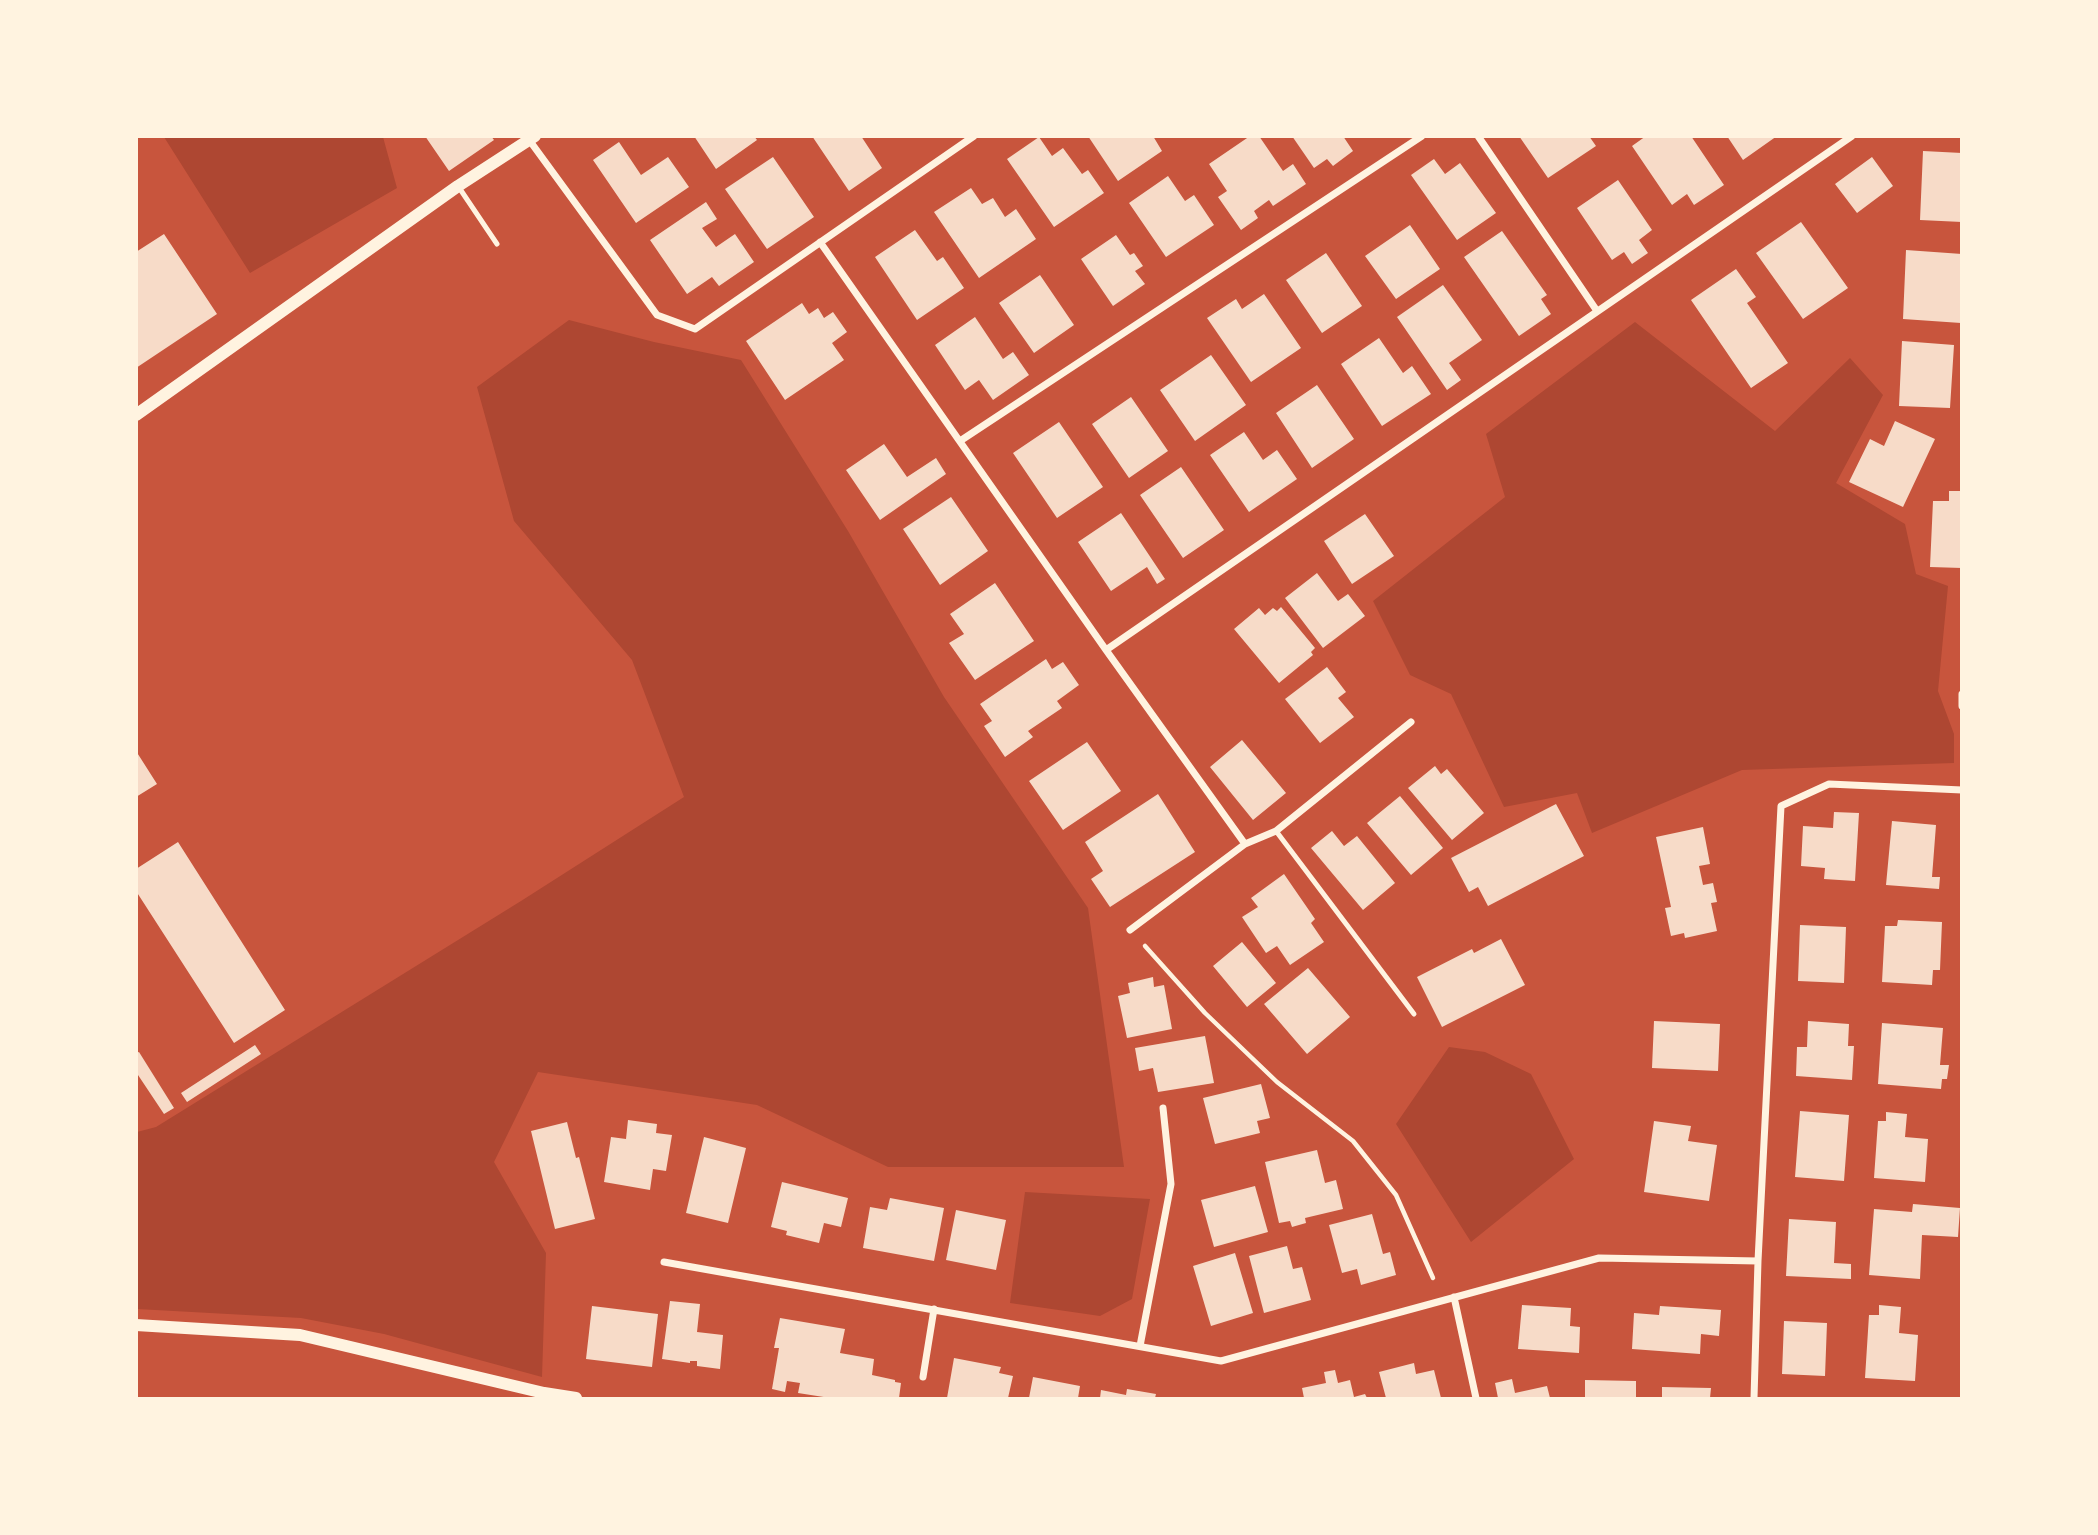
<!DOCTYPE html>
<html>
<head>
<meta charset="utf-8">
<style>
  body { margin:0 }
  #map { position:relative; width:2098px; height:1535px; overflow:hidden; background:#c8553d; font-family:"Source Sans 3",sans-serif }
  canvas { display:block }
  .frame { position:absolute; inset:0; border:138px solid #fff3e0; pointer-events:none }
</style>
</head>
<body>
<div id="map">
<canvas width="2098" height="1535"></canvas>
<div class="frame"></div>
</div>
<script>
const c = document.querySelector('canvas').getContext('2d');
c.lineJoin = 'round';
function paint(path, color) { c.fillStyle = color; c.fill(path, 'evenodd'); }
const poly = rows => new Path2D(rows.map(r => 'M' + r).join(''));
function strokePath(path, color, width, dash) { c.strokeStyle = color; c.lineWidth = width; c.lineCap = dash ? 'butt' : 'round'; c.setLineDash(dash || []); c.stroke(path); }
paint(poly([
  [164,137,383,137,397,188,250,273],
  [569,320,654,342,741,360,848,531,944,697,1088,908,1124,1167,888,1167,757,1105,538,1072,494,1162,546,1253,542,1377,384,1334,301,1318,137,1309,137,1132,156,1127,521,901,684,797,632,660,514,521,477,387],
  [1635,322,1775,431,1850,358,1883,395,1836,483,1905,524,1916,574,1948,586,1938,691,1954,734,1954,763,1742,770,1592,833,1577,793,1504,807,1451,694,1410,675,1373,601,1505,497,1486,434],
  [1449,1047,1485,1052,1531,1074,1574,1159,1471,1242,1396,1124],
  [1025,1192,1150,1199,1132,1299,1100,1316,1010,1303]
]), '#ae4732');
paint(poly([
  [425,136,491,136,494,140,449,171],
  [694,136,754,136,757,140,716,169],
  [812,136,861,136,882,168,849,191],
  [1088,136,1153,136,1162,151,1118,181],
  [1250,136,1259,136,1283,171,1293,164,1306,184,1273,206,1269,200,1254,211,1258,218,1241,230,1218,197,1227,191,1209,164],
  [1292,136,1343,136,1353,151,1333,166,1327,159,1314,168],
  [1519,136,1589,136,1596,146,1548,178],
  [1646,136,1691,136,1724,185,1694,205,1687,194,1672,205,1632,146],
  [1727,136,1777,136,1743,160],
  [1039,137,1052,156,1063,148,1082,174,1088,170,1104,193,1054,227,1007,159],
  [619,142,641,175,668,157,689,187,636,223,593,160],
  [1923,151,1962,153,1962,222,1920,220],
  [773,157,814,217,767,249,725,189],
  [1872,157,1893,186,1857,213,1835,184],
  [1434,159,1445,174,1460,163,1496,213,1457,240,1411,175],
  [1168,176,1185,201,1194,195,1214,225,1166,257,1129,203],
  [1618,180,1652,230,1639,240,1648,253,1632,264,1624,252,1612,260,1577,208],
  [971,188,982,204,993,198,1005,217,1016,209,1036,239,979,278,934,212],
  [706,202,717,219,702,228,716,247,735,234,754,262,719,286,712,277,687,294,650,240],
  [1801,222,1848,288,1803,319,1756,253],
  [1410,225,1440,269,1396,299,1365,256],
  [915,230,937,261,943,257,964,288,917,320,875,257],
  [1502,231,1547,295,1541,299,1551,314,1519,336,1464,257],
  [164,234,217,314,136,368,136,252],
  [1116,235,1130,255,1134,253,1143,266,1135,271,1145,284,1113,306,1081,259],
  [1906,250,1962,254,1961,323,1903,319],
  [1326,253,1362,306,1322,333,1286,280],
  [1736,269,1756,297,1747,303,1788,363,1751,388,1691,300],
  [1040,275,1074,325,1034,353,999,303],
  [1443,285,1482,340,1449,363,1461,380,1447,390,1397,317],
  [1264,294,1301,348,1251,382,1207,318,1236,299,1242,309],
  [802,303,809,314,818,308,824,318,833,312,847,332,832,343,844,360,785,400,746,341],
  [975,317,1003,359,1013,352,1029,375,993,400,979,380,965,390,935,345],
  [1379,338,1403,373,1412,366,1431,394,1382,426,1341,364],
  [1902,341,1954,345,1950,408,1899,406],
  [1211,355,1246,405,1195,441,1160,390],
  [1317,385,1354,439,1312,468,1276,413],
  [1131,397,1168,451,1129,478,1092,424],
  [1895,421,1935,439,1903,507,1849,482,1870,439,1884,446],
  [1059,422,1103,487,1057,518,1013,453],
  [1244,432,1263,460,1277,450,1297,479,1249,512,1210,455],
  [884,444,907,477,936,458,946,474,880,520,846,470],
  [1181,467,1224,530,1183,558,1140,495],
  [1949,491,1962,491,1962,568,1930,567,1933,501,1949,501],
  [951,497,988,551,940,585,903,529],
  [1121,513,1165,579,1157,584,1147,567,1111,591,1078,542],
  [1365,514,1394,556,1352,584,1324,541],
  [1317,573,1338,601,1348,594,1365,616,1323,648,1285,598],
  [995,583,1034,641,975,680,949,643,964,634,950,614],
  [1281,607,1315,648,1311,652,1313,655,1279,683,1234,629,1259,608,1265,615,1273,608,1277,611],
  [1046,659,1052,669,1063,662,1079,685,1057,701,1062,708,1028,731,1033,737,1005,757,984,726,992,721,980,704],
  [1327,667,1346,692,1338,698,1354,717,1320,743,1285,699],
  [1242,740,1286,793,1253,820,1210,767],
  [1087,742,1121,791,1063,830,1029,781],
  [136,751,157,784,136,797],
  [1435,766,1441,774,1447,769,1484,813,1452,840,1408,788],
  [1158,794,1195,852,1110,907,1091,879,1103,871,1085,842],
  [1400,796,1443,848,1411,875,1367,823],
  [1556,804,1584,856,1488,906,1478,887,1469,892,1451,858],
  [1834,812,1859,813,1855,881,1824,879,1825,868,1801,866,1803,826,1833,828],
  [1892,821,1936,825,1932,877,1940,877,1939,889,1886,885],
  [1703,827,1710,864,1699,866,1703,885,1713,883,1717,902,1711,903,1717,931,1685,938,1684,933,1671,936,1665,908,1671,907,1656,837],
  [1332,831,1344,846,1357,836,1395,883,1363,910,1311,848],
  [178,842,285,1010,234,1043,136,891,136,869],
  [1284,874,1315,919,1311,923,1324,942,1290,965,1277,946,1266,953,1242,917,1258,907,1251,898],
  [1898,920,1942,922,1940,970,1933,970,1932,985,1882,982,1885,926,1897,926],
  [1800,925,1846,927,1844,983,1798,981],
  [1501,939,1525,985,1442,1027,1417,977,1472,949,1474,953],
  [1242,942,1276,983,1247,1007,1213,966],
  [1308,968,1350,1017,1307,1054,1264,1004],
  [1153,977,1154,987,1164,985,1172,1029,1127,1038,1118,996,1130,993,1128,983],
  [1654,1021,1720,1024,1718,1071,1652,1068],
  [1808,1021,1849,1024,1848,1046,1854,1046,1852,1080,1796,1076,1797,1047,1807,1047],
  [1882,1023,1943,1028,1940,1065,1949,1065,1947,1079,1942,1079,1941,1089,1878,1084],
  [1205,1036,1214,1083,1158,1092,1153,1068,1139,1071,1135,1048],
  [255,1045,261,1054,187,1102,181,1093],
  [139,1052,174,1108,164,1114,136,1072,136,1053],
  [1261,1084,1270,1118,1257,1121,1260,1133,1215,1144,1203,1098],
  [1800,1111,1849,1115,1844,1181,1795,1177],
  [1886,1112,1907,1114,1905,1137,1928,1139,1925,1182,1874,1178,1878,1121,1886,1121],
  [628,1120,657,1124,656,1133,672,1135,666,1171,653,1169,650,1190,604,1182,611,1137,626,1139],
  [1654,1121,1691,1126,1688,1141,1717,1145,1709,1201,1644,1192],
  [567,1122,576,1158,579,1157,595,1219,555,1229,531,1131],
  [704,1137,746,1148,728,1223,686,1213],
  [1317,1150,1325,1183,1336,1180,1343,1209,1305,1218,1306,1223,1292,1227,1290,1221,1279,1223,1265,1162],
  [782,1182,848,1198,841,1227,824,1223,819,1243,786,1235,787,1231,771,1227],
  [1255,1186,1268,1232,1214,1247,1201,1200],
  [890,1198,944,1208,934,1261,863,1248,870,1207,887,1210],
  [1913,1204,1960,1208,1958,1237,1922,1235,1920,1279,1869,1275,1874,1209,1912,1212],
  [956,1210,1006,1220,996,1270,946,1260],
  [1372,1214,1383,1254,1390,1252,1396,1275,1361,1285,1357,1269,1342,1273,1329,1225],
  [1789,1219,1836,1222,1834,1263,1851,1264,1851,1279,1786,1276],
  [1287,1246,1293,1269,1302,1267,1311,1300,1264,1313,1249,1256],
  [1235,1253,1253,1313,1211,1326,1193,1266],
  [670,1301,700,1304,697,1332,723,1335,720,1369,697,1366,697,1361,690,1361,690,1363,662,1359],
  [1522,1305,1571,1308,1570,1326,1580,1327,1579,1353,1518,1349],
  [1879,1305,1901,1307,1899,1333,1918,1335,1915,1381,1865,1378,1869,1315,1879,1315],
  [592,1306,658,1314,652,1367,586,1359],
  [1660,1306,1721,1310,1719,1336,1701,1334,1700,1354,1632,1349,1634,1313,1659,1315],
  [780,1318,845,1329,840,1353,874,1359,872,1375,895,1380,895,1382,901,1383,899,1398,830,1398,798,1393,800,1383,787,1381,785,1392,772,1389,779,1348,774,1348],
  [1784,1321,1827,1323,1825,1376,1782,1374],
  [954,1358,1001,1367,999,1373,1013,1376,1008,1398,947,1398],
  [1414,1363,1416,1374,1434,1370,1441,1398,1386,1398,1379,1372],
  [1335,1370,1338,1383,1350,1380,1354,1397,1365,1394,1367,1398,1304,1398,1302,1388,1326,1383,1324,1372],
  [1033,1377,1080,1386,1078,1398,1029,1398],
  [1512,1379,1515,1393,1547,1386,1550,1398,1498,1398,1495,1383],
  [1585,1380,1636,1381,1636,1398,1585,1398],
  [1662,1387,1711,1388,1710,1398,1662,1398],
  [1127,1389,1156,1394,1155,1398,1100,1398,1101,1390,1126,1395]
]), '#f7dbc8');
strokePath(poly([
  [1145,946,1205,1013,1277,1082,1353,1141,1396,1195,1433,1278]
]), '#fff3e0', 4.5);
strokePath(poly([
  [458,186,497,244],
  [1276,831,1414,1014]
]), '#fff3e0', 5);
strokePath(poly([
  [1478,136,1597,311],
  [527,137,657,315,695,329,974,136],
  [820,242,1106,650,1245,844,1130,930],
  [960,441,1422,136],
  [1106,650,1852,136],
  [1962,694,1962,706],
  [1245,844,1276,831,1411,722],
  [664,1262,1221,1361,1599,1258,1758,1261],
  [1454,1297,1476,1398],
  [1140,1346,1171,1184,1163,1108],
  [923,1377,934,1309],
  [1754,1398,1758,1261,1781,806,1829,784,1962,790]
]), '#fff3e0', 7);
strokePath(poly([
  [136,415,458,186,535,136],
  [136,1325,300,1335,544,1393,576,1398]
]), '#fff3e0', 12);
</script>
</body>
</html>
